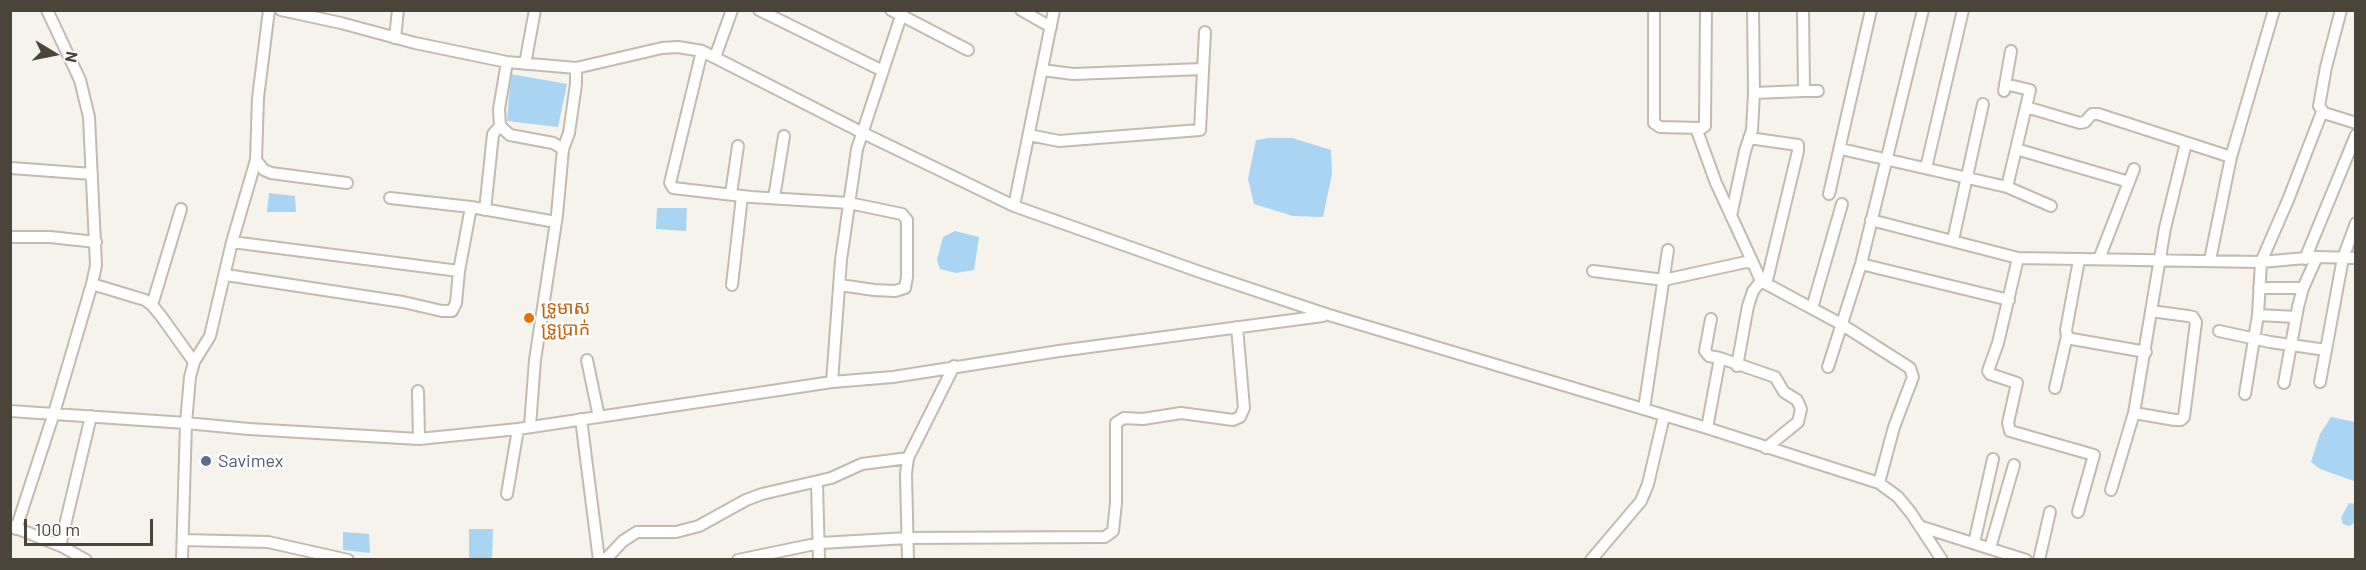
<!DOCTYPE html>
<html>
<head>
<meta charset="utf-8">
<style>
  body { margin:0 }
  #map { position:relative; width:2366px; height:570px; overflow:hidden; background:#f6f3ec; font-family:Barlow,sans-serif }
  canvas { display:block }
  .frame { position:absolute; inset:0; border:12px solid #4b4439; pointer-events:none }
  .north { position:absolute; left:24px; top:24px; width:60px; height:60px; -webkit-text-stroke:4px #fff; paint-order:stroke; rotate:100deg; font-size:16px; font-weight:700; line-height:24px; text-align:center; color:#4b4439 }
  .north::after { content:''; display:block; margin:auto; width:21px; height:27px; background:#4b4439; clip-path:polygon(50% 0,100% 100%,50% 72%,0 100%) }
  .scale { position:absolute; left:24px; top:519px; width:129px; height:27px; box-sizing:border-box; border:3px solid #4b4439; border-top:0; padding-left:8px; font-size:18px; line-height:21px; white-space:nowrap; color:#4b4439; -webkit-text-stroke:4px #fff; paint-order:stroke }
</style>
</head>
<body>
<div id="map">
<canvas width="2366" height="570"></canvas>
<div class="frame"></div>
<div class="north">N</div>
<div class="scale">100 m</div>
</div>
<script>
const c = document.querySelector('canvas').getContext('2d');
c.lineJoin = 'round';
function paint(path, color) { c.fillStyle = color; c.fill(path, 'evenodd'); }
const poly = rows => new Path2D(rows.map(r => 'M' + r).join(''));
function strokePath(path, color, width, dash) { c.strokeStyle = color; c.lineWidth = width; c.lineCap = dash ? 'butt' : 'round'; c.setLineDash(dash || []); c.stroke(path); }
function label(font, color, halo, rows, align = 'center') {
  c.font = font + ' Barlow,"Noto Sans Khmer",sans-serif'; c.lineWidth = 5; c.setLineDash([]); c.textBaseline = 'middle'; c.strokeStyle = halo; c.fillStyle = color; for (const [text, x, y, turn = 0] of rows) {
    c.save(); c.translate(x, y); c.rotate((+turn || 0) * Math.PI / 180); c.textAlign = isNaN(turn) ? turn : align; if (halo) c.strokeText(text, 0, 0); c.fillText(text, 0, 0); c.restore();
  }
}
paint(poly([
  [511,74,567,84,558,127,507,121],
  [1269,138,1292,138,1331,150,1332,174,1323,217,1293,216,1254,204,1248,179,1256,140],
  [269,193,295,196,296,212,267,212],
  [657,208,687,208,686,231,656,229],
  [955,231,979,237,974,270,956,273,940,269,937,260,943,237],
  [2331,417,2355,422,2354,481,2320,469,2311,462,2320,434],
  [2349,503,2355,504,2356,522,2349,526,2343,524,2341,518],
  [469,529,493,529,492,559,469,559],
  [343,532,369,534,370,553,343,550]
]), '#a9d4f2');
const minor = poly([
  [269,10,258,98,256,160,264,170,271,173,347,183],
  [281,10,341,23,415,43,507,62,576,68,662,48,678,47,702,51,863,133,1014,206,1203,273,1329,315,1707,428,1879,483,1898,497,1911,513,1942,560],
  [759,10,883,71],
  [891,10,968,50],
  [1021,10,1051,27],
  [1654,10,1654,123,1660,127,1702,128,1705,126,1706,10],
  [2341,10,2326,67,2319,106,2324,113,2356,123],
  [395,38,398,10],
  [702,51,670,183,673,188,751,197,849,203,902,214,907,220,907,277,905,288,895,291,874,290,840,285],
  [715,57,732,10],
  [507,62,499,109,500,126,510,135,553,143,563,149,557,215,535,360,530,426],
  [525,64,535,10],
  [1042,70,1073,74,1203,69],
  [2005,84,2030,90,2007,187],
  [1804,91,1818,91],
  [2004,91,2011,51],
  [1754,93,1804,91,1803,10],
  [2026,107,2080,123,2085,122,2092,114,2098,114,2231,157],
  [1696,128,1716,183,1753,263],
  [1029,135,1059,141,1200,130,1205,32],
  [1749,138,1798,145,1798,151,1766,284],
  [563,149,569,133,576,84,576,68],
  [1841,149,2007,187,2051,206],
  [2016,149,2129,182],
  [11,168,92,174],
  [1926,168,1963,10],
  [731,194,738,146],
  [1829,194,1871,10],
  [390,198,471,207],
  [774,198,784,136],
  [1014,206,1054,10],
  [485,210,493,134,500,126],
  [1731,216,1745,151,1752,130,1754,93,1753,10],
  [1871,220,2018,258,2261,262,2317,257,2356,258],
  [10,237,50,237,96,242],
  [1953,240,1983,104],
  [232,242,459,271,471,207,556,222],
  [2018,258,1998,343,1988,371,1990,374,2017,383,2008,423,2010,431,2094,455,2078,512],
  [2099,259,2134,169],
  [2305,259,2356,135],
  [2210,260,2231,157,2274,10],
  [1861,264,2009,300],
  [1593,271,1664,280,1746,262,1753,263,1761,281,1841,324,1910,368,1913,377,1894,427,1879,483],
  [226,275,403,302,442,311,452,311,456,303,459,271],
  [92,284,145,300,152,305,161,316,194,362],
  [732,285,742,196],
  [2259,288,2303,288],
  [152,305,181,209],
  [1812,308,1842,204],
  [2258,315,2296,317],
  [1711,319,1705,351,1709,356,1720,358],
  [2219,331,2270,342,2326,350],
  [2067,336,2072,339,2146,352],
  [587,360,599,417],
  [1737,366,1748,306,1753,291,1761,281],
  [1828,367,1861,264,1923,10],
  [832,382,841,260,857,149,903,10],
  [2320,382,2343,258,2356,223],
  [2284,383,2298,307,2303,288,2317,257],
  [2055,388,2067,336,2066,330,2079,260],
  [418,391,419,439],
  [2245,394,2258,315,2261,262,2288,200,2322,112],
  [1644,409,1668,250],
  [10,411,186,423,249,429,419,439,518,429,832,382,893,377,1059,351,1323,316],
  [2134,413,2175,420,2181,420,2184,417,2196,322,2193,317,2188,316,2151,311],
  [581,419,599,560],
  [1707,428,1720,358,1775,377,1784,392,1797,400,1801,409,1798,422,1766,448],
  [817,482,819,560],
  [2111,490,2134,413,2165,228,2186,143],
  [507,494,518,429],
  [11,526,61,546],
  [1922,527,2026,560],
  [16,529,54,413,92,284,96,265,89,117,80,80,47,10],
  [183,540,268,542,348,560],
  [1974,543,1993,459],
  [1990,548,2014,465],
  [86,560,61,546,61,542,91,416],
  [182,560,186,423,190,377,194,362,210,336,232,242,256,160],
  [605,560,623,541,637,532,676,532,699,526,746,500,762,494,831,478,862,464,908,458],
  [738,560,820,543,908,538,1105,537,1113,531,1116,503,1116,423,1124,418,1143,419,1181,413,1233,420,1240,417,1244,408,1237,327],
  [908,560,906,474,908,458,954,366],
  [1591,560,1641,501,1648,484,1664,416],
  [2039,560,2050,512]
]);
strokePath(minor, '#c2bbae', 14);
strokePath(minor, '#fff', 10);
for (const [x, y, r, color] of [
  [529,318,6,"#e8710a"],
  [206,461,6,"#5c6f8a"]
]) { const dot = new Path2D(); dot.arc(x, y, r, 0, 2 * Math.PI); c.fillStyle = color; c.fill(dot); strokePath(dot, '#fff', 2); }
label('18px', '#c56008', '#fff', [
  ["ទ្រូមាស",541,308],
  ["ទ្រូប្រាក់",541,329]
], 'left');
label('18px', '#4e5e75', '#fff', [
  ["Savimex",218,461]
], 'left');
</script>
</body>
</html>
